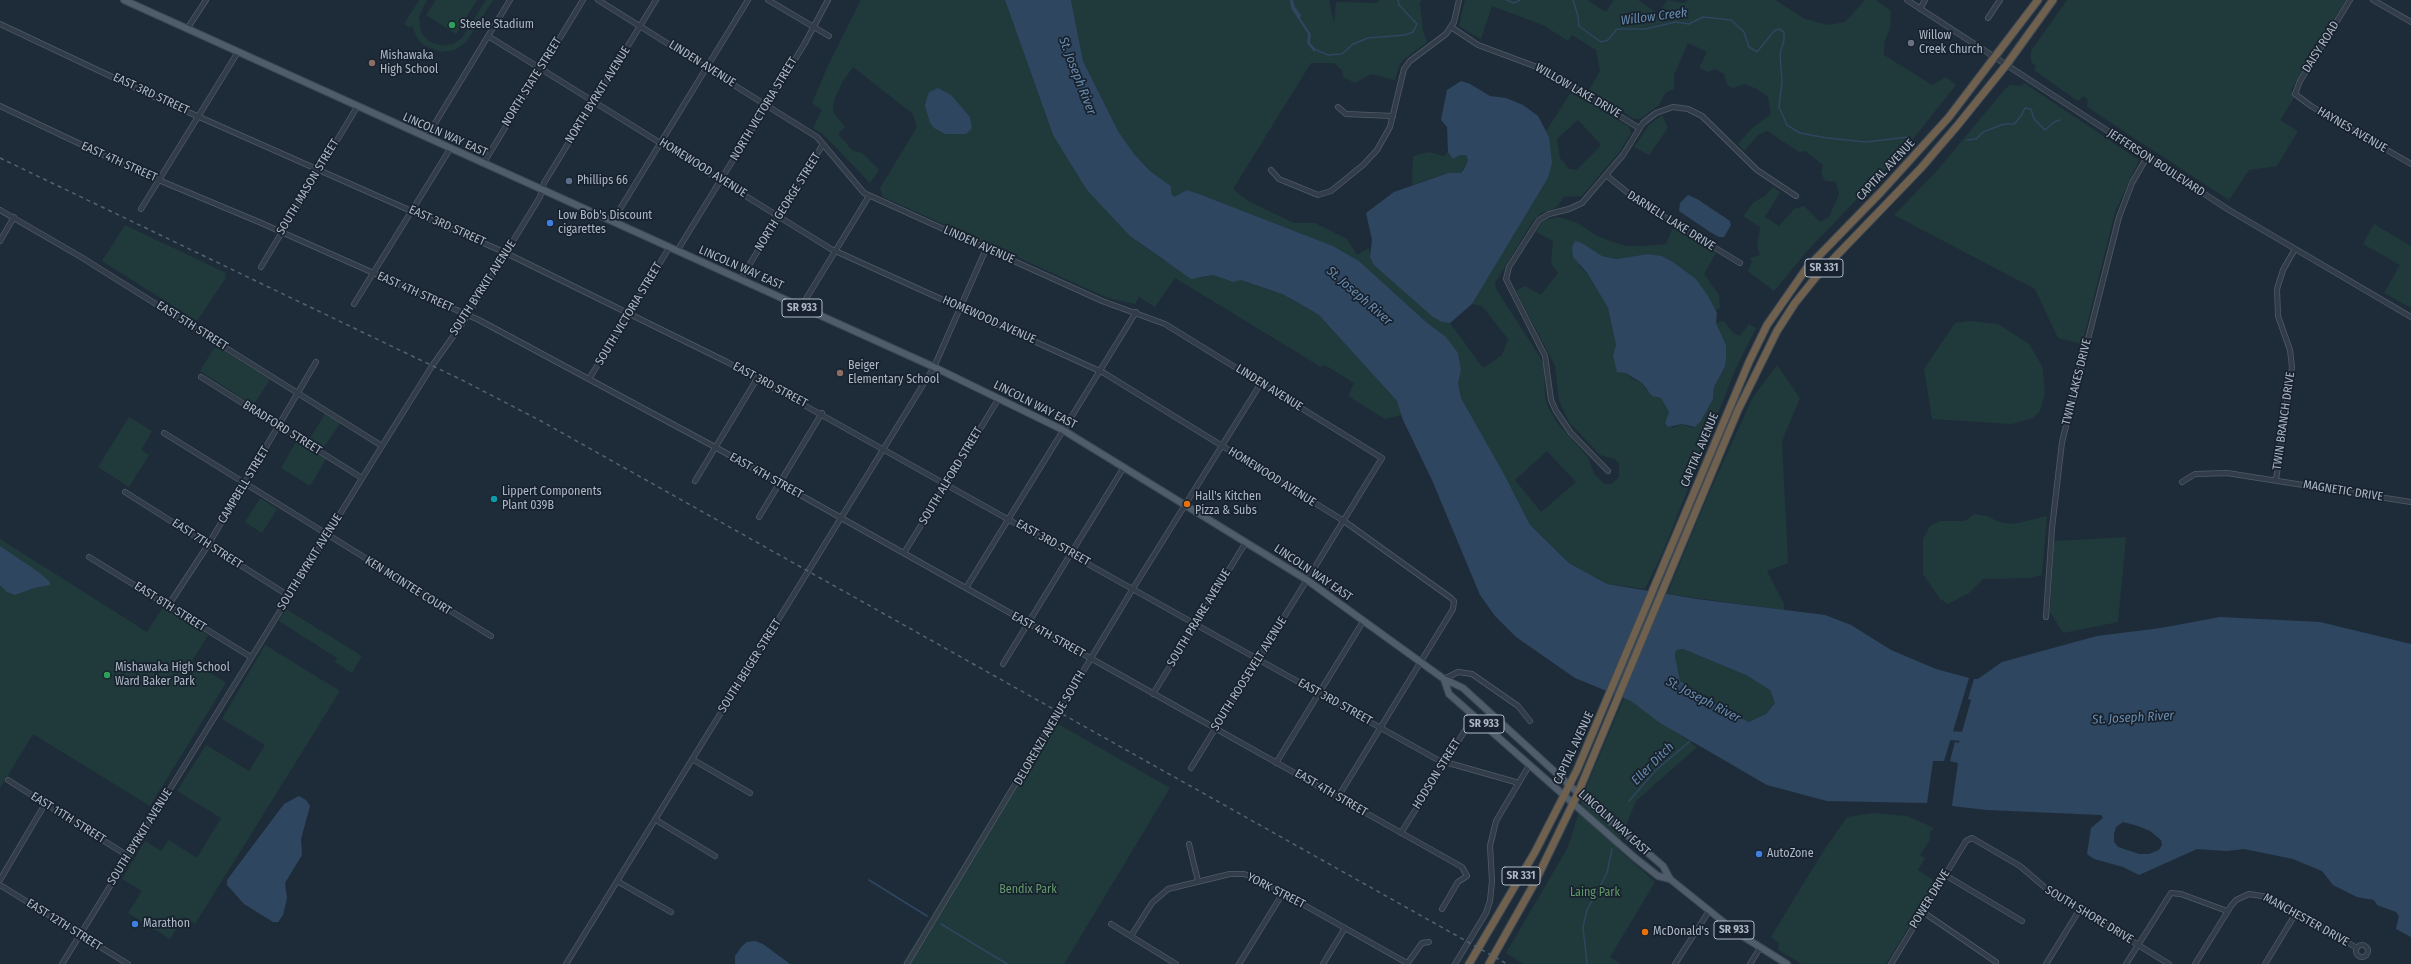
<!DOCTYPE html>
<html>
<head>
<meta charset="utf-8">
<style>
  body { margin:0 }
  canvas { display:block; background:#1e2c39 }
</style>
</head>
<body>
<canvas width="2411" height="964"></canvas>
<script>
const c = document.querySelector('canvas').getContext('2d');
c.lineJoin = 'round';
function paint(path, color) { c.fillStyle = color; c.fill(path, 'evenodd'); }
const poly = rows => new Path2D(rows.map(r => 'M' + r).join(''));
function strokePath(path, color, width, dash) { c.strokeStyle = color; c.lineWidth = width; c.lineCap = dash ? 'butt' : 'round'; c.setLineDash(dash || []); c.stroke(path); }
function label(font, color, halo, rows, align = 'center') {
  c.font = font + ' "Fira Sans Condensed",sans-serif'; c.lineWidth = 3.5; c.setLineDash([]); c.textBaseline = 'middle'; c.strokeStyle = halo; c.fillStyle = color; for (const [text, x, y, turn = 0] of rows) {
    c.save(); c.translate(x, y); c.rotate((+turn || 0) * Math.PI / 180); c.textAlign = isNaN(turn) ? turn : align; if (halo) c.strokeText(text, 0, 0); c.fillText(text, 0, 0); c.restore();
  }
}
paint(poly([
  [419,0,427,0,419,16,421,32,428,41,442,46,453,44,462,38,486,0,493,0,466,42,455,50,441,52,424,45,417,38,412,25,410,28,404,24],
  [436,0,477,0,456,34,426,15],
  [861,0,1005,0,1053,135,1130,236,1163,260,1200,278,1213,275,1233,282,1241,280,1282,294,1319,315,1397,401,1402,415,1385,419,1348,396,1354,383,1325,365,1321,367,1175,278,1155,307,1139,297,1135,304,1108,298,883,197,880,188,917,127,913,114,853,67,843,81,834,100,833,112,845,127,838,134,853,151,862,153,879,170,870,183,824,135,813,128,822,110,812,103,830,61],
  [1071,0,1329,0,1334,23,1336,2,1378,3,1379,0,1422,0,1420,3,1423,31,1427,42,1403,60,1399,66,1395,80,1371,74,1355,83,1343,77,1342,70,1334,63,1311,63,1233,189,1248,201,1294,223,1315,223,1347,239,1357,255,1369,248,1370,257,1423,307,1442,322,1450,323,1483,368,1502,355,1508,339,1482,306,1472,304,1548,178,1549,137,1546,131,1572,91,1629,127,1631,133,1620,151,1582,196,1564,197,1557,207,1541,213,1533,221,1495,283,1496,289,1540,357,1544,367,1545,397,1549,409,1558,424,1587,456,1595,475,1605,484,1611,484,1619,477,1619,464,1615,459,1600,455,1569,422,1559,401,1555,366,1516,291,1525,286,1541,295,1558,273,1551,264,1553,241,1536,232,1541,224,1545,220,1558,217,1577,223,1597,236,1613,242,1626,246,1643,246,1666,244,1673,228,1716,253,1704,274,1719,295,1720,308,1715,310,1696,279,1673,262,1662,256,1648,254,1616,259,1602,256,1582,243,1579,266,1588,274,1608,308,1616,345,1613,355,1631,378,1642,383,1645,389,1661,398,1669,412,1665,423,1673,428,1682,424,1692,428,1701,421,1713,399,1714,387,1725,368,1726,359,1726,345,1716,323,1724,321,1733,333,1740,336,1749,324,1756,328,1736,368,1662,554,1645,589,1607,584,1569,563,1530,525,1504,474,1461,398,1458,383,1461,370,1446,337,1425,321,1359,261,1333,246,1199,194,1187,190,1174,197,1171,193,1171,186,1150,171,1134,154,1118,131,1083,61],
  [1578,120,1601,145,1577,170,1569,169,1560,158,1557,139],
  [1547,451,1576,482,1541,512,1515,480],
  [1465,0,1587,0,1606,12,1614,0,1638,0,1658,14,1667,0,1684,3,1688,0,1775,0,1805,19,1828,25,1845,22,1865,0,1876,0,1891,11,1890,28,1884,43,1884,55,1932,85,1946,77,1956,85,1905,149,1808,250,1774,291,1748,271,1752,262,1750,258,1760,255,1757,246,1760,227,1743,216,1754,202,1765,196,1773,187,1780,192,1765,217,1779,226,1794,209,1804,206,1820,222,1829,217,1839,194,1836,182,1825,181,1821,173,1823,165,1805,151,1799,152,1767,131,1758,135,1744,151,1738,144,1751,129,1771,114,1768,97,1757,89,1744,84,1733,88,1727,85,1724,74,1715,69,1708,72,1699,68,1707,52,1688,43,1674,75,1674,89,1666,92,1659,105,1640,119,1634,119,1589,90,1600,71,1596,50,1572,35,1568,41,1543,25,1492,6,1481,39,1459,26],
  [2067,0,2346,0,2291,90,2294,98,2280,120,2298,131,2277,166,2249,170,2229,200,2087,107,2088,100,2084,96,2078,101,2076,100,2034,70,2036,67,2031,61,2031,51],
  [2024,83,2139,160,2115,212,2082,344,2058,338,2035,289,1894,215,1935,173,2006,88,2011,85,2022,86],
  [1662,115,1668,128,1649,155,1634,147,1649,125],
  [1429,152,1444,156,1448,152,1453,159,1460,155,1466,155,1468,160,1461,173,1447,173,1412,185,1413,156],
  [2374,224,2411,246,2411,308,2384,293,2400,265,2363,244],
  [125,225,226,273,225,279,197,321,102,261],
  [1970,321,1998,324,2029,344,2042,366,2045,392,2040,411,2033,418,2012,424,1932,419,1924,369,1955,323],
  [214,348,221,349,270,380,253,405,200,371],
  [1777,365,1800,398,1782,441,1788,563,1767,571,1784,604,1784,610,1667,594,1709,493,1753,397],
  [325,414,340,423,323,449,309,440],
  [129,417,152,431,141,450,149,455,129,487,98,467],
  [297,440,326,459,310,486,281,468],
  [260,498,277,509,262,533,245,522],
  [1974,514,1987,516,1999,522,2014,524,2047,516,2042,575,2030,578,1983,579,1969,593,1948,604,1940,599,1923,574,1923,539,1930,526,1940,521,1965,521],
  [2126,537,2118,622,2063,633,2050,612,2054,541],
  [0,539,147,632,163,607,208,635,192,661,226,683,150,806,33,734,0,788],
  [286,609,362,656,352,673,335,662,337,658,279,621],
  [265,645,340,691,195,924,184,917,170,939,128,913,142,891,122,879,145,841,161,851,169,840,197,858,221,818,177,791,206,745,249,771,265,745,222,719],
  [1683,649,1746,675,1770,690,1775,703,1766,714,1749,722,1728,712,1680,681,1675,656,1676,650],
  [1625,696,1697,747,1636,801,1617,848,1655,882,1610,957,1621,964,1524,964,1506,953,1568,847,1589,780],
  [1051,720,1170,788,1064,964,902,964],
  [1874,813,1907,816,1934,828,1929,834,1930,840,1920,855,1925,858,1918,870,1932,879,1934,886,1886,964,1802,964,1778,950,1779,943,1771,937,1822,853,1847,817]
]), '#20393a');
paint(poly([
  [1005,0,1071,0,1083,61,1118,131,1134,154,1150,171,1171,186,1171,193,1174,197,1187,190,1199,194,1333,246,1359,261,1425,321,1446,337,1458,353,1461,370,1458,383,1461,398,1504,474,1530,525,1569,563,1607,584,1697,599,1825,615,1851,625,1891,650,1936,669,1969,678,1944,761,1933,761,1927,803,1827,801,1767,785,1660,723,1631,701,1575,678,1516,637,1495,616,1480,595,1432,480,1403,420,1397,401,1319,315,1302,305,1282,294,1241,280,1233,282,1213,275,1191,279,1130,236,1087,190,1053,135],
  [1683,649,1746,675,1770,690,1775,703,1766,714,1749,722,1728,712,1680,681,1675,656,1676,650],
  [1290,0,1293,0,1295,7,1301,15,1300,18,1311,34,1310,43,1316,49,1314,52,1307,43,1308,34,1291,8],
  [1461,81,1470,84,1490,96,1506,98,1523,105,1538,116,1549,137,1552,163,1548,178,1472,304,1450,323,1442,322,1433,317,1374,265,1370,257,1372,240,1366,213,1394,192,1448,173,1461,173,1464,169,1468,160,1466,155,1460,155,1453,159,1448,152,1447,127,1441,120,1447,90],
  [938,88,951,95,970,117,972,128,966,134,945,134,934,128,930,123,925,106,926,101,929,92],
  [1688,195,1697,199,1730,221,1731,225,1724,237,1719,237,1710,232,1679,211,1680,203],
  [1575,241,1582,243,1602,256,1616,259,1648,254,1662,256,1673,262,1696,279,1708,296,1717,313,1716,323,1726,345,1726,359,1725,367,1714,387,1713,399,1701,421,1695,427,1682,424,1668,427,1665,423,1669,412,1661,398,1652,396,1642,383,1626,373,1617,372,1613,355,1616,345,1608,308,1588,274,1573,257,1572,247],
  [0,546,37,571,50,582,50,585,34,588,15,595,7,592,0,585],
  [2220,617,2320,622,2411,644,2411,937,2396,929,2399,916,2396,912,2377,905,2374,900,2357,897,2333,885,2322,871,2293,859,2244,849,2227,851,2197,849,2139,875,2123,867,2094,859,2087,854,2091,828,2103,818,2101,815,1987,810,1952,806,1958,763,1950,761,1955,742,1959,743,1971,700,1968,699,1974,679,1978,679,2002,662,2097,636,2161,628],
  [2123,822,2138,826,2150,831,2161,840,2162,845,2159,850,2149,854,2139,854,2118,847,2114,842,2114,834,2116,827],
  [299,796,306,800,310,806,301,839,302,855,285,883,287,898,283,915,278,922,273,922,244,904,227,885,227,880,284,804],
  [755,941,763,944,790,964,735,964,735,956,742,946,747,942]
]), '#2e4660');
strokePath(poly([
  [1506,0,1514,3,1520,0],
  [1573,0,1578,16,1579,26,1601,42,1608,40,1617,29,1645,29,1676,22,1689,24,1703,17,1731,20,1744,32,1749,47,1757,52,1774,31,1779,29,1784,32,1784,40,1780,54,1782,82,1779,107,1787,125,1800,133,1827,138,1866,142,1908,137],
  [1316,50,1328,55,1342,54,1353,44,1368,38,1405,35,1413,32,1417,24,1399,5,1398,0],
  [1967,140,1976,139,1983,132,2004,124,2014,124,2021,116,2025,108,2031,109,2034,119,2045,130,2054,122,2060,120],
  [1629,801,1655,771,1690,741],
  [869,880,927,916],
  [941,924,1007,964],
  [1587,964,1583,927,1587,910,1607,873,1612,849]
]), '#2e4660', 1.5);
strokePath(poly([
  [1940,735,1973,737]
]), '#2e4660', 9);
const minor = poly([
  [598,0,817,137,864,193,1102,301,1165,324,1382,458,1191,768],
  [768,0,829,36],
  [1907,0,2229,210,2411,317],
  [2350,0,2300,81,2295,94,2311,106,2411,164],
  [2373,0,2411,22],
  [1920,9,1925,0],
  [1988,18,2000,0],
  [0,24,161,100,506,253,727,362,1438,760,1519,783],
  [1451,27,1478,45,1545,70,1639,128],
  [187,29,206,0],
  [488,36,831,249,1104,373,1344,521,1451,598,1454,601,1453,609,1338,797],
  [0,106,137,171,259,222,479,320,715,447,1462,867,1467,876,1458,882,1442,909],
  [1338,107,1346,114,1393,116],
  [426,138,510,0],
  [483,164,583,0],
  [1271,170,1279,179,1318,195,1331,191,1363,165,1377,150,1390,127,1404,69,1410,61,1446,34,1454,22,1459,0],
  [1606,175,1638,201,1740,263],
  [141,209,238,52],
  [0,210,81,257,382,446],
  [612,222,748,0],
  [0,241,14,217],
  [677,251,805,43,828,0],
  [261,267,357,107],
  [740,280,823,144],
  [354,304,450,149],
  [801,307,869,196],
  [201,377,362,478],
  [589,379,669,248],
  [164,433,491,636],
  [1608,471,1571,433,1556,411,1551,400,1545,356,1506,279,1509,267,1539,220,1549,214,1569,209,1582,203,1623,155,1643,123,1656,113,1673,107,1688,109,1702,116,1757,170,1796,196],
  [2276,480,2292,367,2290,350,2278,316,2277,289,2283,270,2295,249],
  [695,481,758,377],
  [2182,482,2195,474,2227,473,2411,502],
  [125,492,289,596],
  [759,517,822,413],
  [904,553,999,398],
  [89,557,251,657],
  [966,588,1136,312],
  [168,606,208,545,316,362],
  [2046,617,2052,528,2062,442,2119,217,2132,183,2147,157],
  [1003,664,1124,467],
  [1444,679,1458,672,1472,674,1518,706,1530,721],
  [1153,694,1246,542],
  [692,759,750,793],
  [1276,763,1364,620],
  [8,780,128,856],
  [656,820,715,856],
  [1401,833,1474,716],
  [1189,844,1198,881],
  [1945,875,2022,921],
  [0,880,45,804],
  [617,881,671,912],
  [0,885,128,964],
  [1923,912,1996,962],
  [1111,924,1176,964],
  [1131,936,1152,903,1168,889,1230,874,1244,874,1258,879,1407,963],
  '2356 951a6 6 0 1 1 12 0a6 6 0 1 1-12 0Z',
  [62,964,382,446,432,366,464,321,540,197,544,183,656,0],
  [566,964,934,367,986,249],
  [907,964,1129,595,1261,383],
  [1239,964,1283,893],
  [1323,964,1345,928],
  [1407,964,1422,943,1429,942],
  [1455,964,1486,913,1490,901,1492,881,1490,846,1496,821,1530,764],
  [1675,964,1709,911],
  [1750,964,1760,948],
  [1891,964,1966,841,1972,838,2020,866,2056,897,2085,912,2169,964],
  [2046,964,2080,909],
  [2126,964,2171,893,2181,894,2227,911],
  [2195,964,2231,906,2236,900,2249,894,2268,897,2357,948],
  [2265,964,2296,913]
]);
const major = poly([
  [124,0,934,367,1063,430,1307,580,1444,679,1463,688,1578,793,1663,866,1670,879,1736,932,1787,964],
  [1444,679,1449,694,1634,857,1658,876,1670,879]
]);
const highway = poly([
  [1469,964,1535,852,1577,770,1749,362,1767,325,1806,269,1881,192,1949,117,2038,0],
  [1489,964,1534,884,1578,793,1738,410,1777,331,1795,303,1816,277,1921,168,1957,126,2007,64,2053,0]
]);
strokePath(minor, '#4f5b67', 6);
strokePath(major, '#3e4956', 8);
strokePath(highway, '#3c4854', 9);
strokePath(minor, '#323d49', 4.5);
strokePath(major, '#4f5c6a', 6);
strokePath(highway, '#70604e', 7);
strokePath(poly([
  [0,158,462,380,541,421,1507,964]
]), '#536271', 1.5, [4, 4]);
for (const [x, y, r, color] of [
  [452,25,4,"#2e9e5b"],
  [1911,43,4,"#6b7280"],
  [372,63,4,"#8d6e63"],
  [569,181,4,"#5c6f8a"],
  [550,223,4,"#3f7fe0"],
  [840,373,4,"#8d6e63"],
  [494,499,4,"#0f9aa8"],
  [1187,504,4,"#e8710a"],
  [107,675,4,"#2e9e5b"],
  [1759,854,4,"#3f7fe0"],
  [135,924,4,"#3f7fe0"],
  [1645,932,4,"#e8710a"]
]) { const dot = new Path2D(); dot.arc(x, y, r, 0, 2 * Math.PI); c.fillStyle = color; c.fill(dot); strokePath(dot, '#18222e', 1.5); }
for (const [x, y, w] of [
  [1824,268,38],
  [802,308,40],
  [1484,724,40],
  [1521,876,38],
  [1734,930,40]
]) { const box = new Path2D(); box.roundRect(x - w / 2, y - 9, w, 18, 3); c.fillStyle = '#18222e'; c.fill(box); strokePath(box, '#acb8c6', 1); }
label('bold 11px', '#acb8c6', null, [
  ["SR 331",1824,268],
  ["SR 933",802,308],
  ["SR 933",1484,724],
  ["SR 331",1521,876],
  ["SR 933",1734,930]
]);
label('12px', '#acb8c6', '#18222e', [
  ["Steele Stadium",460,25],
  ["Willow",1919,36],
  ["Creek Church",1919,50],
  ["Mishawaka",380,56],
  ["High School",380,70],
  ["Phillips 66",577,181],
  ["Low Bob's Discount",558,216],
  ["cigarettes",558,230],
  ["Beiger",848,366],
  ["Elementary School",848,380],
  ["Lippert Components",502,492],
  ["Plant 039B",502,506],
  ["Hall's Kitchen",1195,497],
  ["Pizza & Subs",1195,511],
  ["Mishawaka High School",115,668],
  ["Ward Baker Park",115,682],
  ["AutoZone",1767,854],
  ["Marathon",143,924],
  ["McDonald's",1653,932]
], 'left');
label('12px', '#acb8c6', '#18222e', [
  ["DAISY ROAD",2321,47,-58],
  ["LINDEN AVENUE",702,64,32],
  ["NORTH STATE STREET",532,82,-58],
  ["WILLOW LAKE DRIVE",1578,91,30],
  ["EAST 3RD STREET",151,94,25],
  ["NORTH BYRKIT AVENUE",598,95,-58],
  ["NORTH VICTORIA STREET",764,109,-59],
  ["HAYNES AVENUE",2352,130,30],
  ["LINCOLN WAY EAST",445,135,24],
  ["EAST 4TH STREET",119,162,24],
  ["JEFFERSON BOULEVARD",2156,163,33],
  ["HOMEWOOD AVENUE",703,168,32],
  ["CAPITAL AVENUE",1886,170,-47],
  ["SOUTH MASON STREET",308,187,-59],
  ["NORTH GEORGE STREET",788,202,-58],
  ["DARNELL LAKE DRIVE",1671,221,32],
  ["EAST 3RD STREET",447,226,24],
  ["LINDEN AVENUE",979,245,24],
  ["LINCOLN WAY EAST",741,268,24],
  ["SOUTH BYRKIT AVENUE",483,288,-57],
  ["EAST 4TH STREET",415,292,24],
  ["SOUTH VICTORIA STREET",629,314,-59],
  ["HOMEWOOD AVENUE",989,320,24],
  ["EAST 5TH STREET",192,326,32],
  ["TWIN LAKES DRIVE",2077,382,-76],
  ["EAST 3RD STREET",770,385,28],
  ["LINDEN AVENUE",1269,388,32],
  ["LINCOLN WAY EAST",1035,405,27],
  ["TWIN BRANCH DRIVE",2284,421,-82],
  ["BRADFORD STREET",282,428,32],
  ["CAPITAL AVENUE",1700,450,-67],
  ["EAST 4TH STREET",766,476,29],
  ["SOUTH ALFORD STREET",951,476,-59],
  ["HOMEWOOD AVENUE",1272,477,32],
  ["CAMPBELL STREET",244,485,-59],
  ["MAGNETIC DRIVE",2343,491,9],
  ["EAST 3RD STREET",1053,543,29],
  ["EAST 7TH STREET",207,544,33],
  ["SOUTH BYRKIT AVENUE",310,562,-58],
  ["LINCOLN WAY EAST",1313,573,34],
  ["KEN MCINTEE COURT",408,586,32],
  ["EAST 8TH STREET",170,607,32],
  ["SOUTH PRAIRE AVENUE",1199,618,-59],
  ["EAST 4TH STREET",1048,635,29],
  ["SOUTH BEIGER STREET",750,666,-58],
  ["SOUTH ROOSEVELT AVENUE",1249,674,-58],
  ["EAST 3RD STREET",1335,702,29],
  ["DELORENZI AVENUE SOUTH",1050,728,-60],
  ["CAPITAL AVENUE",1574,748,-65],
  ["HODSON STREET",1437,774,-58],
  ["EAST 4TH STREET",1331,793,30],
  ["EAST 11TH STREET",68,818,32],
  ["LINCOLN WAY EAST",1614,823,42],
  ["SOUTH BYRKIT AVENUE",140,837,-58],
  ["YORK STREET",1276,891,27],
  ["POWER DRIVE",1930,899,-59],
  ["SOUTH SHORE DRIVE",2089,915,31],
  ["MANCHESTER DRIVE",2306,920,29],
  ["EAST 12TH STREET",64,925,32]
]);
label('12px', '#62996a', '#18222e', [
  ["Bendix Park",1028,890],
  ["Laing Park",1595,893]
]);
label('italic 13px', '#698bad', '#18222e', [
  ["Willow Creek",1654,17,-7],
  ["St. Joseph River",1077,76,69],
  ["St. Joseph River",1359,296,41],
  ["St. Joseph River",1703,700,28],
  ["St. Joseph River",2133,718,-3],
  ["Eller Ditch",1653,764,-45]
]);
</script>
</body>
</html>
